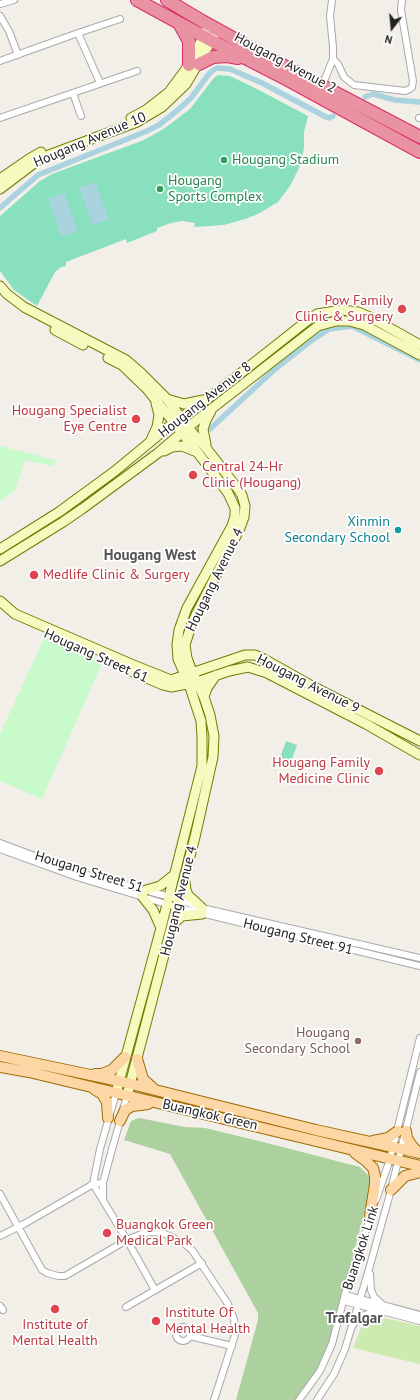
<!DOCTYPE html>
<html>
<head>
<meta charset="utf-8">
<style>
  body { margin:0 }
  #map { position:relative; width:420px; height:1400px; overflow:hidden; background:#f2efe9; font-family:"PT Sans",sans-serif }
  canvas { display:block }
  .north { position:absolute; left:372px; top:8px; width:40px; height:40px; -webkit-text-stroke:3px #fff; paint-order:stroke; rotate:196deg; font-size:11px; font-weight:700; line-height:16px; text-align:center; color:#222 }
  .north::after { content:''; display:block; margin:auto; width:14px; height:18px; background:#222; clip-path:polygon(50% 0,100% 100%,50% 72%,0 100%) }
</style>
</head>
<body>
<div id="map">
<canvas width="420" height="1400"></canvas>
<div class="north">N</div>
</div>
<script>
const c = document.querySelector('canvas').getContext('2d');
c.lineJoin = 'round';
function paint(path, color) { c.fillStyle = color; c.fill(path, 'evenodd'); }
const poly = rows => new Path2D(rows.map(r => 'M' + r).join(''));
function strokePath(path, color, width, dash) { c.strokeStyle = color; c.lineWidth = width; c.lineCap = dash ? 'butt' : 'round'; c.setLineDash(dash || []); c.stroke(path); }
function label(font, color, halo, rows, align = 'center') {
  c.font = font + ' "PT Sans",sans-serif'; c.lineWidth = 3.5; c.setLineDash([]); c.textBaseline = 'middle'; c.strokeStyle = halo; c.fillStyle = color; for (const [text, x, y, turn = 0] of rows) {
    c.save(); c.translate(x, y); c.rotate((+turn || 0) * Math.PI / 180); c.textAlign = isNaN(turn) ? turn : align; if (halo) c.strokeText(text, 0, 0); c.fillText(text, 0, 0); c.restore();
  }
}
paint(poly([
  [376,1318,384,1318,420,1326,420,1364,353,1348,361,1328,364,1324]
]), '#cdebb0');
paint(poly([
  [139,1118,185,1127,205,1128,267,1143,360,1167,370,1177,369,1196,329,1343,319,1368,298,1400,236,1400,258,1320,258,1313,170,1154,124,1140,131,1121]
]), '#add19e');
paint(poly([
  [0,446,59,461,51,466,25,460,15,491,0,501],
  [45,636,103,661,42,799,0,781,0,734]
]), '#c8facc');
paint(poly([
  [218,75,230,76,257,89,308,116,304,132,304,148,301,164,290,186,278,202,258,214,245,219,224,225,194,227,195,223,188,222,182,221,171,223,157,228,157,231,127,243,126,239,66,262,66,266,61,267,55,272,37,306,14,290,0,271,0,216,40,181,52,174,144,140,165,128,190,109,213,79],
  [286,741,297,745,291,762,280,758]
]), '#88e0be');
paint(poly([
  [95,182,109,219,93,225,79,188],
  [64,193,78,231,62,237,48,199]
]), '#aad3df');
strokePath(poly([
  [365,97,373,94,395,100,420,102],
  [0,208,38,175,147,131,159,125,179,109,191,98,208,75,212,71,217,68,230,69,262,83,326,117,329,118,333,116],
  [210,429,274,370,308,343,329,329,352,326,420,360]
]), '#aad3df', 5.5);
const street = poly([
  [0,4,14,0],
  [0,16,9,31,18,55],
  [78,33,100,83],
  [333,59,338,64,344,77,354,85,405,91,410,89,412,87,413,81,401,10,402,0],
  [0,61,78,33,120,19],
  [322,86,333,59,333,47,330,16,332,0],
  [73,93,81,116],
  [0,118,137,71],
  [419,118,420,118],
  [0,843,80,873,178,899,202,908,420,958],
  [0,849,77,877,176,907,420,966],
  [116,1093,100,1149,93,1184,127,1240,155,1290],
  [0,1194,42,1270,47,1273,58,1276,65,1276,127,1240,144,1233,154,1232,165,1234,182,1242,192,1250,228,1304,234,1319,235,1335,214,1400],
  [103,1200,103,1183,111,1153,127,1096],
  [376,1200,390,1159,420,1038],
  [0,1236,24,1224,90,1186,93,1184,103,1183],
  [370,1274,371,1290,374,1297,383,1305],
  [345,1295,420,1315],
  [344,1301,420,1321],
  [0,1306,3,1310],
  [126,1307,202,1263],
  [353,1325,357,1320,364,1315,374,1312,380,1312],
  '176 1334a7 7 0 1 1 14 0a7 7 0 1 1-14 0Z',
  [190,1336,232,1346],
  [299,1400,320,1371,332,1344,345,1294,371,1215],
  [317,1400,334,1374,345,1349,369,1269,391,1190,420,1072]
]);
const secondary = poly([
  [131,118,146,110,169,92,189,65,209,25],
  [0,179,29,159,41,152],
  [0,189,41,158,137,122,162,107,186,84,214,36],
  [0,286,7,294,24,307,126,360,141,373,167,399,190,430,207,449,238,489,242,495,245,506,244,517,240,528,197,613,191,626,185,645,187,658,191,669,204,697,210,715,214,736,213,757,195,837,127,1096],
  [55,330,83,345],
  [108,358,122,365,147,389,198,453,228,493,235,508,235,516,232,526,187,608,179,630,177,645,178,659,189,684,201,721,202,737,202,766,161,928,116,1093],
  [167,399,184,404,203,400],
  [151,440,157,427,159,415,156,403],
  [206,445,203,429,206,420,211,411],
  [164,451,172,447,182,446,197,452],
  [0,549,59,512,115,471,167,428,218,391,308,320,317,314,342,310,358,312,370,317,420,345],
  [0,561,63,522,82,509,158,453,192,424,318,326,336,321,349,321,364,325,420,355],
  [0,601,15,614,131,664,171,680,245,655,255,655,264,659,312,686,420,741],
  [133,672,163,685,171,687,197,682,229,671,248,667,267,673,366,724,420,755],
  [204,697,207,688,216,675],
  [185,882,186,890,188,895,202,908],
  [146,890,160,886,174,875],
  [142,896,153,910,161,928],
  [172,925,182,916,202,914]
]);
const primary = poly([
  [0,1056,119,1081,316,1130,420,1153],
  [137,1059,143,1079,154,1089],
  [0,1067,29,1072,420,1166],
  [95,1074,102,1074,112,1070,125,1057],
  [94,1089,102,1094,107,1102,108,1118],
  [120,1121,125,1110,132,1106,148,1104],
  [406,1131,407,1138,412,1146,419,1153],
  [373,1141,388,1138,398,1131],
  [355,1153,366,1161,373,1168,375,1176,375,1184,370,1216],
  [391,1190,405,1176,420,1172]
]);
const highway = poly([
  [137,0,212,41,288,80,420,152],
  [167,0,202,21,269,58,420,137],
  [179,23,189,41,189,65],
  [199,64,213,57,227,56,238,58]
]);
strokePath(street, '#a9a9a9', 8);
strokePath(secondary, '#707d05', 11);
strokePath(primary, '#a06b00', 12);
strokePath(highway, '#dc2a67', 14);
strokePath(street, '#fff', 6);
strokePath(secondary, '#f7fabf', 9);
strokePath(primary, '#fcd6a4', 10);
strokePath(highway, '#e892a2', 12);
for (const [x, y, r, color] of [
  [224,160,4,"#2e9e5b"],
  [160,189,4,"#2e9e5b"],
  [402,309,5,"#e0444e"],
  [136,419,5,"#e0444e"],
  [193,475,5,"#e0444e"],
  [398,530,4,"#0f9aa8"],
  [34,575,5,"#e0444e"],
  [379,771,5,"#e0444e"],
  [358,1041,4,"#8d6e63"],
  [107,1233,5,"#e0444e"],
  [55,1309,5,"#e0444e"],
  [156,1321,5,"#e0444e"]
]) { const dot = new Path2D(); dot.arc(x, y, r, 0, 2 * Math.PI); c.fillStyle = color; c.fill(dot); strokePath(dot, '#fff', 1.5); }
label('14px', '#222', '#fff', [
  ["Hougang Avenue 2",285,63,28],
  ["Hougang Avenue 10",90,140,-23],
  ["Hougang Avenue 8",205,400,-38],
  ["Hougang Avenue 4",215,580,-64],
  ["Hougang Street 61",96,656,24],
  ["Hougang Avenue 9",308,684,27],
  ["Hougang Street 51",89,872,17],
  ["Hougang Avenue 4",179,901,-76],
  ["Hougang Street 91",298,937,14],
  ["Buangkok Green",210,1115,13],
  ["Buangkok Link",361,1248,-72]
]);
label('14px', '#27864d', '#fff', [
  ["Hougang Stadium",232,160],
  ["Hougang",168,181],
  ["Sports Complex",168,197]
], 'left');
label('14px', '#be3a42', '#fff', [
  ["Pow Family",393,301,"right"],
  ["Clinic & Surgery",393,317,"right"],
  ["Hougang Specialist",127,411,"right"],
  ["Eye Centre",127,427,"right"],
  ["Central 24-Hr",202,467],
  ["Clinic (Hougang)",202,483],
  ["Medlife Clinic & Surgery",43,575],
  ["Hougang Family",370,763,"right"],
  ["Medicine Clinic",370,779,"right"],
  ["Buangkok Green",116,1225],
  ["Medical Park",116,1241],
  ["Institute Of",165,1313],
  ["Mental Health",165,1329],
  ["Institute of",55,1325,"center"],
  ["Mental Health",55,1341,"center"]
], 'left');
label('14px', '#0d838f', '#fff', [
  ["Xinmin",390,522],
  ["Secondary School",390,538]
], 'right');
label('14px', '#785e54', '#fff', [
  ["Hougang",350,1033],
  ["Secondary School",350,1049]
], 'right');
label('bold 15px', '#555', '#fff', [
  ["Hougang West",150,556],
  ["Trafalgar",354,1319]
]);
</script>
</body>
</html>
